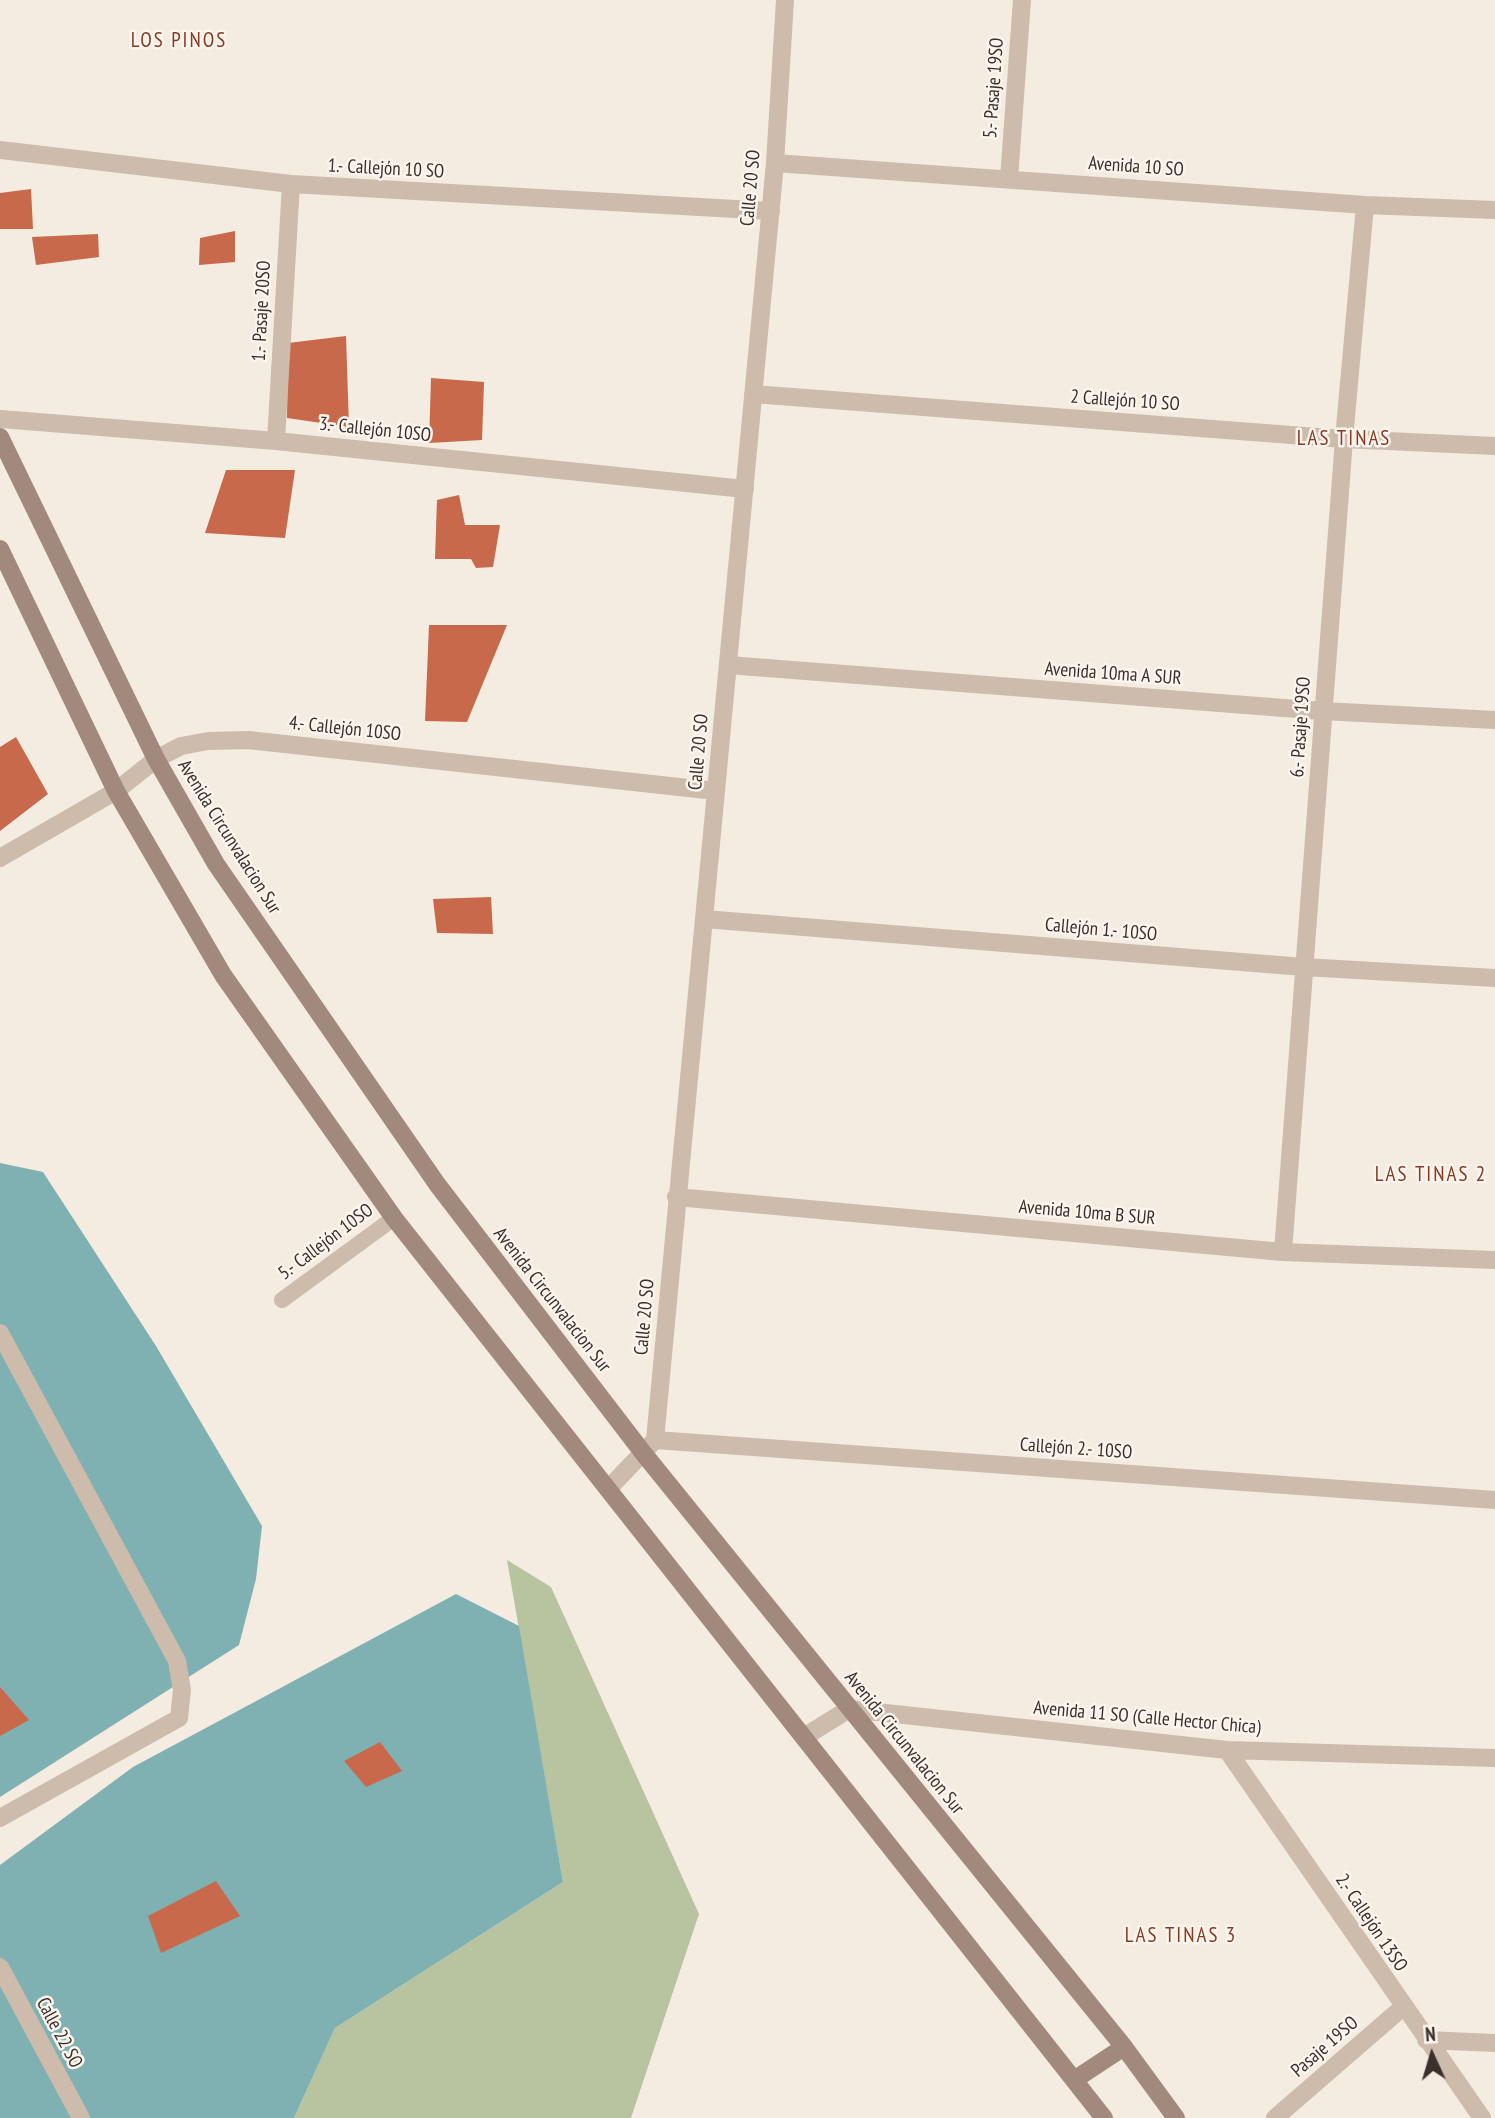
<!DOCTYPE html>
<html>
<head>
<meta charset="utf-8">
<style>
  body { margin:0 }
  #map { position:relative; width:1495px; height:2118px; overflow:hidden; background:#f4ebe1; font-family:"PT Sans Narrow",sans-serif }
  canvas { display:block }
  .north { position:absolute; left:1397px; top:2020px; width:70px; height:70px; -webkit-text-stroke:5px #fbf5ee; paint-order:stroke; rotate:356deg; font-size:19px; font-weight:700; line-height:28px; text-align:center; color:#3b302b }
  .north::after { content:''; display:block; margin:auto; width:24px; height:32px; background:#3b302b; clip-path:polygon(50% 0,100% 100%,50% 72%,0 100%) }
</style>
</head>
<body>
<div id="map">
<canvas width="1495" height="2118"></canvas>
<div class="north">N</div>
</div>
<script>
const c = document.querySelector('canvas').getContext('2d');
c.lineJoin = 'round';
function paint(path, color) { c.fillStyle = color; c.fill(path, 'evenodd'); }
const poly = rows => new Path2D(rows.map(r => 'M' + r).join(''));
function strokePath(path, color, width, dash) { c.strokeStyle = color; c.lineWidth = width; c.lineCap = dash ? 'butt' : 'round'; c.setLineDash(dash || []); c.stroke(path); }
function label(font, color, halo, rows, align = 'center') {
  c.font = font + ' "PT Sans Narrow",sans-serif'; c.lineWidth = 5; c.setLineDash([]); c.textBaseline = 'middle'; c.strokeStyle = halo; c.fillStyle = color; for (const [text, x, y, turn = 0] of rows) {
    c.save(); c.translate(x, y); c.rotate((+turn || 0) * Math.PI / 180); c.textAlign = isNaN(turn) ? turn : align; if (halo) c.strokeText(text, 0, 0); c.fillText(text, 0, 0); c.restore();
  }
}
paint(poly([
  [507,1560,551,1587,699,1914,631,2118,294,2118,335,2028,563,1882]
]), '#b8c4a0');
paint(poly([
  [0,1163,43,1172,156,1346,262,1526,256,1579,239,1645,0,1797],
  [456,1594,519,1626,563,1882,335,2028,294,2118,0,2118,0,1865,133,1767]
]), '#7fb0b2');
paint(poly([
  [31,189,33,229,0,229,0,193],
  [235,231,235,262,199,265,200,238],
  [98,234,99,257,36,265,32,237],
  [346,336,349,427,287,418,288,343],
  [431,378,484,382,482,440,429,443],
  [226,470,295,470,285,538,205,533],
  [459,495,465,525,500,525,493,567,476,568,471,559,435,559,437,500],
  [429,625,507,625,467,722,425,721],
  [16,737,48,794,0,831,0,747],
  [491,897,493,934,437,933,433,899],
  [0,1687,29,1720,0,1736],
  [380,1742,402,1771,366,1787,344,1761],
  [216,1881,240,1916,161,1953,148,1916]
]), '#c8694b');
strokePath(poly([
  [282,1300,394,1218]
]), '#cdbbac', 16);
strokePath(poly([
  [0,150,291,184,771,211],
  [775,163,1365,205,1495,210],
  [1009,179,1022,0],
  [753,394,1344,439,1495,446],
  [0,419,276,441,745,489],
  [276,441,291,184],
  [728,665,1323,711,1495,720],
  [0,858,116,791,156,759,181,746,208,741,248,740,716,791],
  [704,919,1304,967,1495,978],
  [676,1197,1283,1252,1495,1260],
  [1283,1252,1344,439,1365,205],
  [0,1333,177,1661,182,1690,179,1718,0,1818],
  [655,1440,1495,1500],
  [608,1489,655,1440,775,163,785,0],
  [804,1737,849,1709,1227,1750,1495,1758],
  [1227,1750,1482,2118],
  [0,1967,81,2118],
  [1426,2040,1495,2043],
  [1275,2118,1403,2007]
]), '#cdbbac', 18);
strokePath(poly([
  [0,437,156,759,216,864,437,1184,644,1454,1124,2047,1176,2118],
  [0,549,116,791,223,975,394,1218,1104,2118],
  [1074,2080,1124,2047]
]), '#a18a7d', 18);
label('19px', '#3b302b', '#fbf5ee', [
  ["5.- Pasaje 19SO",994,88,-86],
  ["Avenida 10 SO",1136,167,4],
  ["1.- Callejón 10 SO",386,169,3],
  ["Calle 20 SO",751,188,-85],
  ["1.- Pasaje 20SO",262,311,-87],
  ["2 Callejón 10 SO",1125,401,4],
  ["3.- Callejón 10SO",375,430,6],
  ["Avenida 10ma A SUR",1113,674,4],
  ["6.- Pasaje 19SO",1301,727,-86],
  ["4.- Callejón 10SO",345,729,6],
  ["Calle 20 SO",699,752,-85],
  ["Avenida Circunvalacion Sur",229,837,58],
  ["Callejón 1.- 10SO",1101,930,5],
  ["Avenida 10ma B SUR",1087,1213,5],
  ["5.- Callejón 10SO",326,1242,-37],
  ["Avenida Circunvalacion Sur",552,1300,52],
  ["Calle 20 SO",645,1317,-85],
  ["Callejón 2.- 10SO",1076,1449,4],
  ["Avenida 11 SO (Calle Hector Chica)",1147,1718,5],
  ["Avenida Circunvalacion Sur",904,1743,51],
  ["2.- Callejón 13SO",1371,1923,56],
  ["Calle 22 SO",59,2033,62],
  ["Pasaje 19SO",1325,2047,-41]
]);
c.letterSpacing = '2px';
label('21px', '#8c3b22', '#fbf5ee', [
  ["LOS PINOS",179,41],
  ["LAS TINAS",1344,439],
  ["LAS TINAS 2",1431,1175],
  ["LAS TINAS 3",1181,1936]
]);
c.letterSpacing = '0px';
</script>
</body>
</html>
